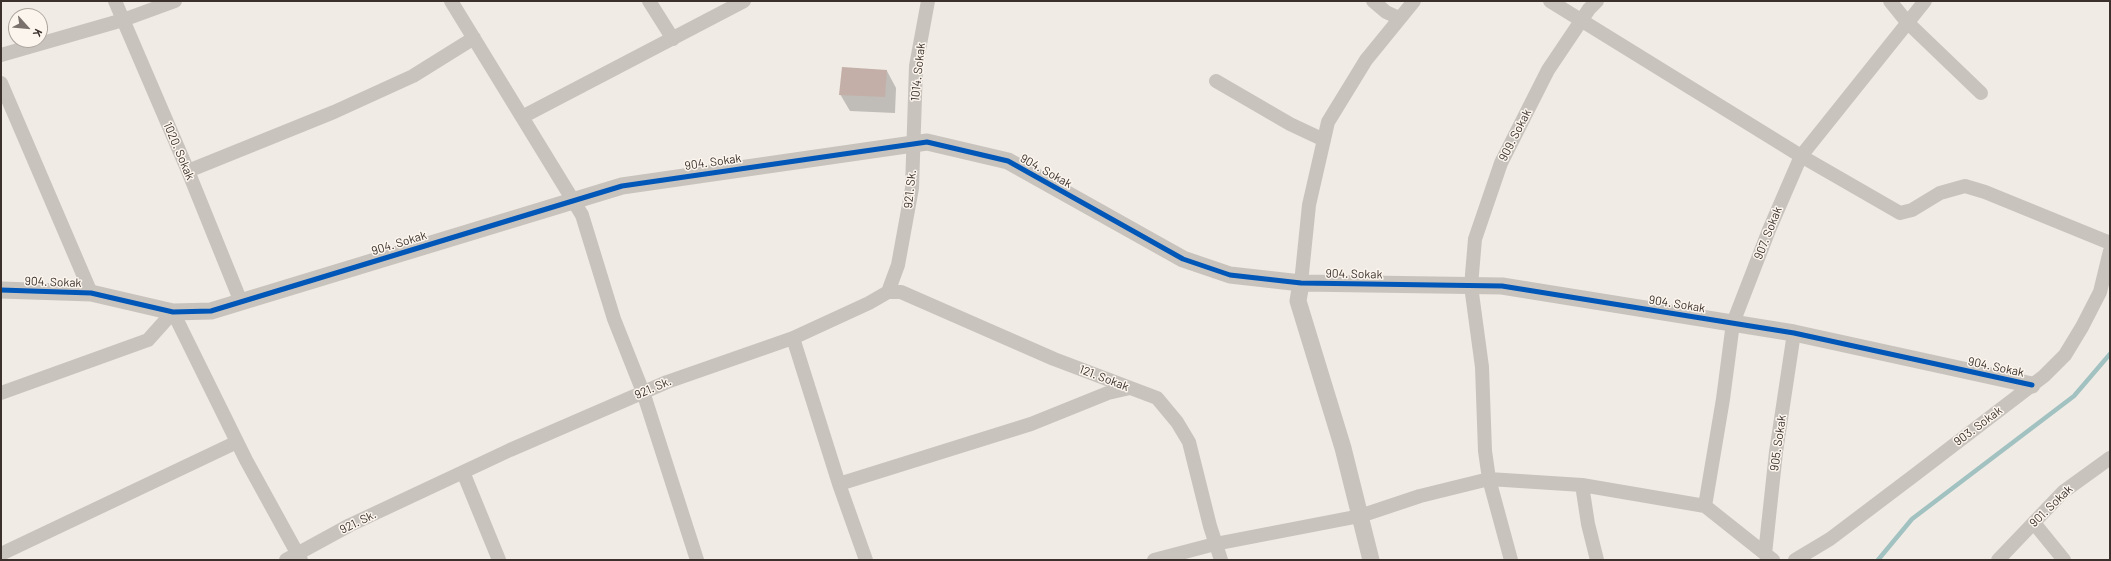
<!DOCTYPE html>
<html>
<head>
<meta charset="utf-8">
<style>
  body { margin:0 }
  #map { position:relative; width:2111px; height:561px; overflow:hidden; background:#f0ebe5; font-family:Barlow,sans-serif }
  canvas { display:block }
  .frame { position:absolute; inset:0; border:2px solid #3b302b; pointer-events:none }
  .north { position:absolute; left:8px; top:8px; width:40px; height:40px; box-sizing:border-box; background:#fbf5ee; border:1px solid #aea6a0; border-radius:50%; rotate:117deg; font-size:11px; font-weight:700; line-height:16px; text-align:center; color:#3b302b }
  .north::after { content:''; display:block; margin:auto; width:14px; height:18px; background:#7a716c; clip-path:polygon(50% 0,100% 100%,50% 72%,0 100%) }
</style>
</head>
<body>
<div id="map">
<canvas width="2111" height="561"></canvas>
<div class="frame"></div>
<div class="north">K</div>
</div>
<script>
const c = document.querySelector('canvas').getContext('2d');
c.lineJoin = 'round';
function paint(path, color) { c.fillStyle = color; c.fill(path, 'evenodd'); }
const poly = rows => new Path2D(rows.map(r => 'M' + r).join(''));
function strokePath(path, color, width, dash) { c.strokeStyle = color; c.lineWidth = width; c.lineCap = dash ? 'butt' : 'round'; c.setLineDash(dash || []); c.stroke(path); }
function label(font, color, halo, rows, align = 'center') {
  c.font = font + ' Barlow,sans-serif'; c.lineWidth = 3; c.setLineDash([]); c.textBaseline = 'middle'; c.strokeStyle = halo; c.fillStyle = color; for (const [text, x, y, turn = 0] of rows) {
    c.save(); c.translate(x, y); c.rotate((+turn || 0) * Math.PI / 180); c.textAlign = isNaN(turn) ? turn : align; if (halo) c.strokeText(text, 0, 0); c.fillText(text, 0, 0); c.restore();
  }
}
paint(poly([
  [887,71,896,88,895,113,850,111,840,94]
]), '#0003');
strokePath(poly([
  [1878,560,1912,519,2074,396,2110,354]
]), '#a1c2c1', 4.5);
paint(poly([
  [842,67,887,70,885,97,839,95]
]), '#c3afa7');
strokePath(poly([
  [115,1,188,171,241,302],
  [451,1,582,215,614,319,643,392,697,560],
  [649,1,673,39],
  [1373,1,1386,12,1399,18],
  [1550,1,1801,156,1900,213,1912,210,1940,193,1965,186,1985,192,2110,243],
  [1890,1,1907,22,1981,93],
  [1,55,123,20,175,1],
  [1216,81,1290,124,1324,140],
  [1,83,91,293],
  [522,117,744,1],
  [188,171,334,112,413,76,474,38],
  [1301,283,1309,205,1328,122,1366,60,1414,1],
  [888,292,901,292,1054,359,1157,398,1177,422,1189,442,1210,526,1221,560],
  [793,338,839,484,866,560],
  [1,393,148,340,173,312,246,460,301,560],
  [463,472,499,560],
  [839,484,1031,424,1108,393,1130,388],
  [1582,485,1588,524,1597,560],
  [1705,506,1723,399,1733,323,1769,230,1801,156,1925,1],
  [2034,523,2064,560],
  [1,554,237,442],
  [1765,554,1776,452,1794,333],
  [286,560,350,525,510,450,667,382,793,338,869,303,888,292,898,265,912,188,916,66,928,1],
  [1154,560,1215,544,1360,516,1420,496,1489,479,1582,485,1705,506,1773,560],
  [1511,560,1489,479,1485,451,1482,367,1471,286,1475,239,1501,163,1548,70,1589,9,1597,1],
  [1795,560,1830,539,1912,477,2044,376,2065,355,2082,327,2100,292,2110,251],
  [1998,560,2063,492,2110,458]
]), '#c9c3be', 14);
strokePath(poly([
  [1301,283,1298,301,1343,448,1371,560],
  [1,290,91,293,173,312,211,311,622,186,927,142,1008,161,1183,259,1230,275,1301,283,1502,286,1794,333,2032,385]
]), '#c9c3be', 17);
strokePath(poly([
  [1,290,91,293,173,312,211,311,622,186,927,142,1008,161,1183,259,1230,275,1301,283,1502,286,1794,333,2032,385]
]), '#0057b8', 5);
label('12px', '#3b302b', '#fbf5ee', [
  ["1014. Sokak",918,72,-84],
  ["909. Sokak",1515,135,-63],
  ["1020. Sokak",179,151,67],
  ["904. Sokak",713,162,-8],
  ["904. Sokak",1046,171,29],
  ["921. Sk.",910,189,-84],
  ["907. Sokak",1768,233,-68],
  ["904. Sokak",399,243,-17],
  ["904. Sokak",1354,274,1],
  ["904. Sokak",53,282,2],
  ["904. Sokak",1677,304,9],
  ["904. Sokak",1996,367,12],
  ["121. Sokak",1104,378,21],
  ["921. Sk.",653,388,-23],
  ["903. Sokak",1978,426,-37],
  ["905. Sokak",1778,443,-82],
  ["901. Sokak",2051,506,-44],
  ["921. Sk.",358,522,-26]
]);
</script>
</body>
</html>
